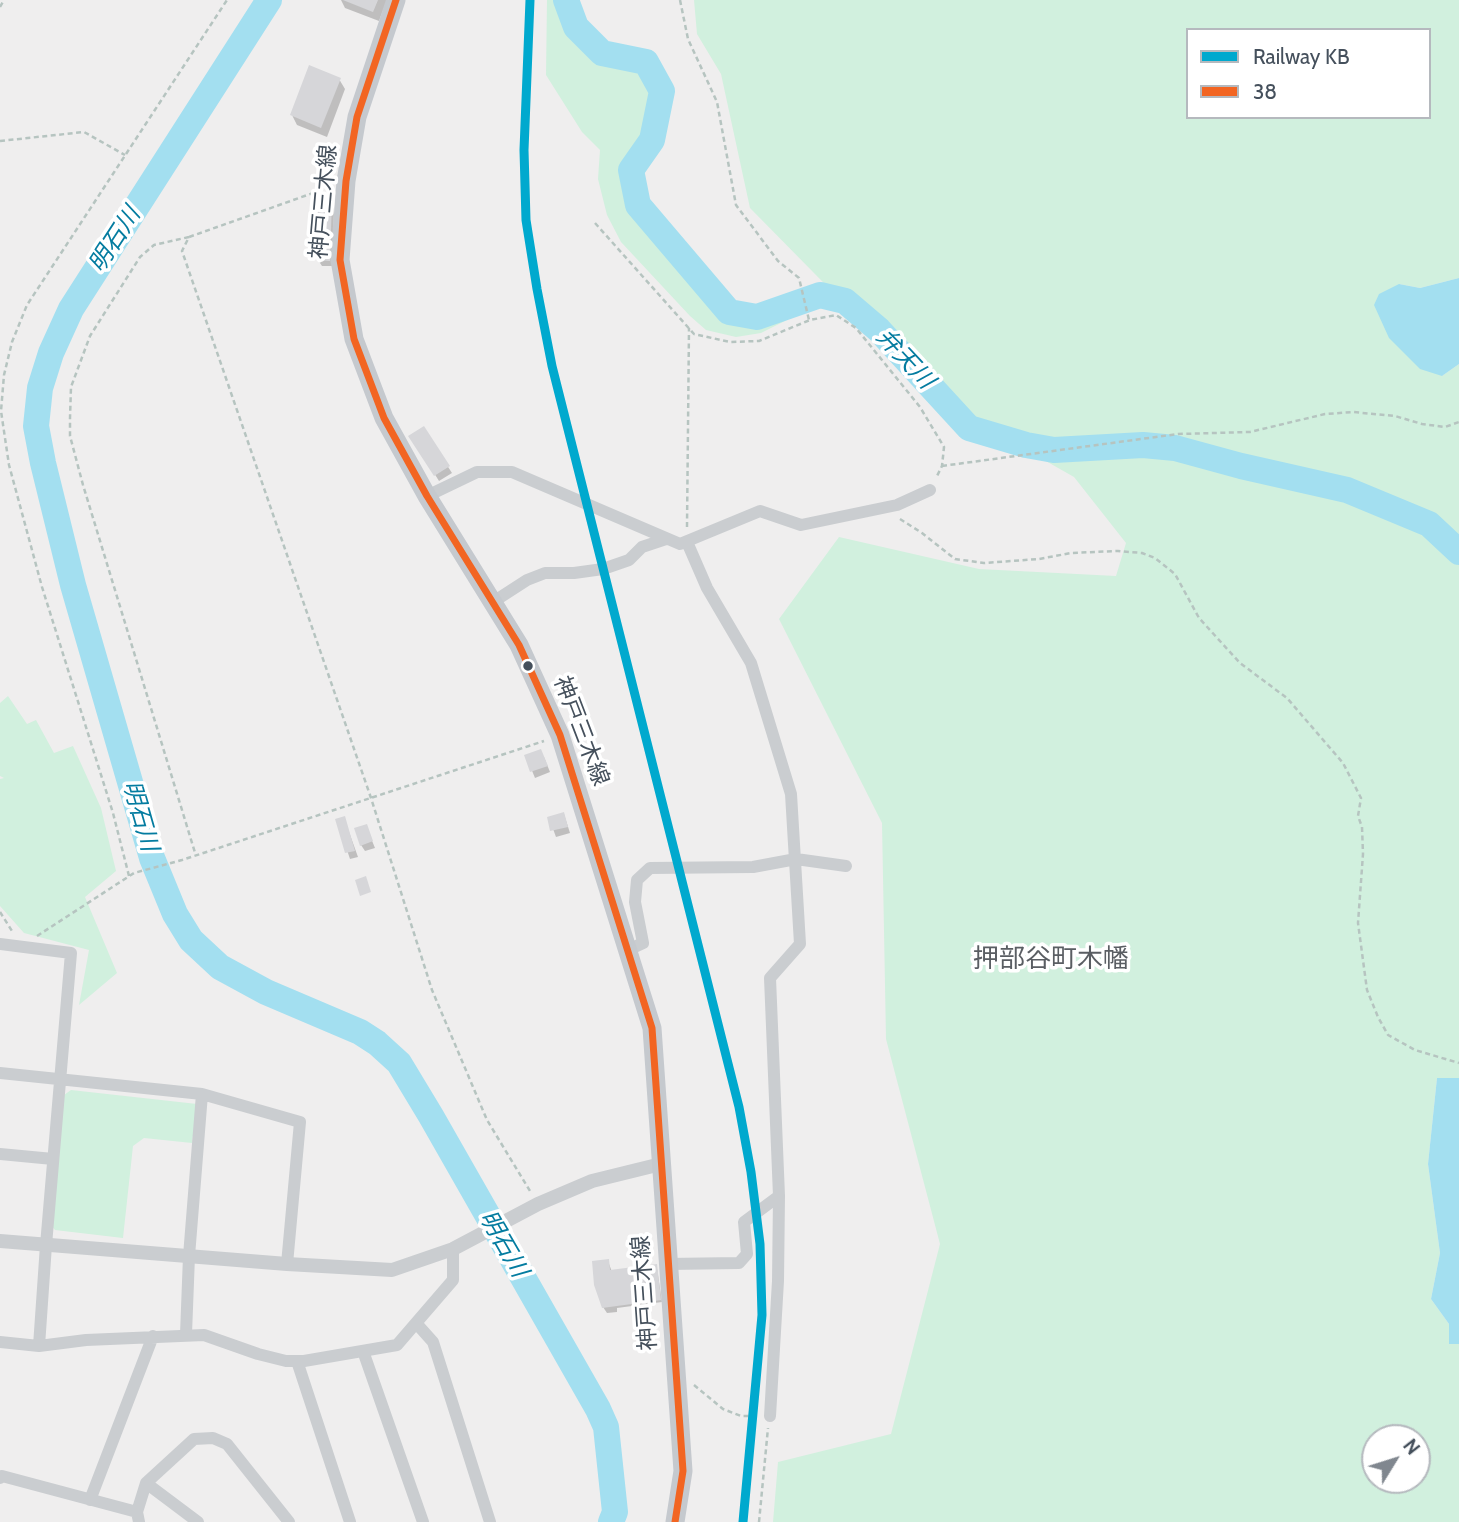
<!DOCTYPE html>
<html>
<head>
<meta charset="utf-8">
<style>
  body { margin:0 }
  #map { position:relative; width:1459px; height:1522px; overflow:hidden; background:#efeeee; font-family:Cabin,sans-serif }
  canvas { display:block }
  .legend { position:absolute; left:1186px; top:28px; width:245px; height:91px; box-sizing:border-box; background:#fff; border:2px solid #b5b9be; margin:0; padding:9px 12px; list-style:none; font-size:21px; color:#45505c }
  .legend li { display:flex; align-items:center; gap:14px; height:35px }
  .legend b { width:35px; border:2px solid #b5b9be }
  .north { position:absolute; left:1361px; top:1424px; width:70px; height:70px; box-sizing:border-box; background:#fff; border:2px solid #b5b9be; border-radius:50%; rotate:52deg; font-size:19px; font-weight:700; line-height:28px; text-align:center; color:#45505c }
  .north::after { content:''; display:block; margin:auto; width:24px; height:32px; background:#80878f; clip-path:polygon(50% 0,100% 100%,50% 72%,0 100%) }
</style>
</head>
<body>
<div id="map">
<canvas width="1459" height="1522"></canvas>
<ul class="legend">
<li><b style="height:9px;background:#00a9ce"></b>Railway KB</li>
<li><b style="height:9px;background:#f26522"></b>38</li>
</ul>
<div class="north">N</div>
</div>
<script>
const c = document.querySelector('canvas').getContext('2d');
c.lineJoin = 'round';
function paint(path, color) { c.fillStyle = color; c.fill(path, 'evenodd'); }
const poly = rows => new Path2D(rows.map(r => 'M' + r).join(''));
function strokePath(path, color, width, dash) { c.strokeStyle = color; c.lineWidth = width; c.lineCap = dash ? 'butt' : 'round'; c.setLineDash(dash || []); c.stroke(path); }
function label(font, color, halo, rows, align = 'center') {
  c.font = font + ' Cabin,"Noto Sans JP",sans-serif'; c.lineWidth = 7; c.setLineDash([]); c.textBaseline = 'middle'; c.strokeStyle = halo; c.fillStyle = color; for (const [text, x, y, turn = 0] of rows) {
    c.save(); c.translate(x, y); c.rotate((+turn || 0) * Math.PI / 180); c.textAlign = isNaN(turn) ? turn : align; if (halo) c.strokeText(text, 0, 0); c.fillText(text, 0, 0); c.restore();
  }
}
paint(poly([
  [547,0,559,0,569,35,601,58,635,66,654,90,648,132,631,157,623,177,639,223,705,299,735,319,758,322,800,306,803,312,761,333,736,337,706,330,690,316,621,242,607,215,598,179,600,150,582,132,546,75],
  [694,0,1459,0,1459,278,1420,288,1399,284,1442,376,1459,364,1459,1078,1437,1078,1428,1164,1440,1253,1431,1299,1449,1324,1449,1344,1459,1344,1459,1522,773,1522,778,1462,891,1434,940,1244,886,1039,882,823,779,619,839,537,979,569,1116,576,1126,543,1074,477,940,401,750,208,721,74,697,34],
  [1188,30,1429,30,1429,117,1188,117],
  [1375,1438,1417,1438,1417,1480,1375,1480],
  [8,696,27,724,36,720,54,753,73,746,101,808,116,871,85,897,117,973,79,1005,89,950,24,933,0,906,0,779,4,778,0,776,0,703],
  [71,1090,197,1104,192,1143,144,1138,133,1146,123,1238,55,1230,50,1224,64,1095]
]), '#d1f0de');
paint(poly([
  [1459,278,1459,364,1442,376,1420,369,1389,338,1374,305,1379,294,1399,284,1420,288],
  [1437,1078,1459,1078,1459,1344,1449,1344,1449,1324,1431,1299,1440,1253,1428,1164]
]), '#a3dff0');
paint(poly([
  [341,0,387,0,379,21,345,8],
  [339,79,345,89,327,137,297,125,292,115],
  [331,200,334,206,333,266,322,266,318,260,324,210],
  [423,428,452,473,439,481,411,436],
  [526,756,544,757,550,772,535,778],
  [564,814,570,833,556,837,549,818],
  [344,818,358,857,350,859,337,820],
  [366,826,375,848,365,851,361,845],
  [608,1261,612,1272,657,1268,662,1302,617,1308,617,1312,607,1313,603,1307]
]), '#0003');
strokePath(poly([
  [269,0,71,309,51,353,40,388,36,426,43,463,73,585,152,858,175,914,191,940,220,967,266,992,360,1032,377,1043,399,1063,431,1116,598,1409,606,1427,615,1512,611,1522],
  [566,0,576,27,602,53,646,62,662,91,652,140,631,170,638,205,729,312,757,317,820,295,845,301,879,330,969,428,1026,445,1054,450,1143,445,1175,448,1241,466,1347,490,1429,524,1459,552]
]), '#a3dff0', 26);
paint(poly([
  [343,0,378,0,373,12],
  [309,65,341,78,321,128,290,115],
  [323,198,332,198,330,261,317,260,318,208,322,209],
  [424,426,450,466,434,476,408,436],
  [541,749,548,766,530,772,524,755],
  [564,812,568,827,550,831,547,817],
  [345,816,355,851,345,853,335,819],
  [367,824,373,841,360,846,354,828],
  [366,876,371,892,360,896,355,880],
  [609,1259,610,1270,657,1264,661,1300,602,1308,594,1285,592,1261]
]), '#d6d6d9');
strokePath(poly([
  [680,0,688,39,717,102,736,205,778,261,799,278,809,320],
  [0,7,4,0],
  [0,141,84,132,125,155],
  [330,187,189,237,182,251,371,798,432,990,487,1120,530,1191],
  [595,223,694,334,730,342,759,341,810,320,836,315,856,328,920,407,944,447,942,466,936,478],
  [189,237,154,245,140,257,90,336,71,387,70,418,70,436,83,485,196,856],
  [942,466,1178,434,1250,432,1325,414,1353,412,1395,416,1422,424,1445,427,1459,422],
  [900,519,922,533,955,559,984,563,1039,559,1071,553,1118,551,1142,553,1155,558,1175,574,1199,618,1240,663,1287,698,1343,763,1361,798,1358,816,1362,827,1363,854,1358,923,1367,990,1378,1017,1388,1035,1415,1050,1459,1063],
  [687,527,689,328],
  [129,876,113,813,42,587,9,465,1,411,4,375,12,342,27,305,227,0],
  [0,912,12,931],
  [37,936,134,873,182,860,544,741],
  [694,1385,723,1409,741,1416,758,1416],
  [759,1522,768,1428]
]), '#b6c4c0', 2.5, [5, 3.5]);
strokePath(poly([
  [427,496,477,472,512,472,680,544,760,511,801,525,897,505,930,490],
  [493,602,527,580,545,573,574,573,603,569,629,560,642,547,666,539],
  [0,944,71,953,46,1245,39,1346],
  [628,950,643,943,635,902,637,880,650,868,753,867,796,859,846,866],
  [0,1073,202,1094,189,1256,186,1334],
  [202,1094,300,1122,287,1264],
  [0,1154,53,1159],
  [667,1264,739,1263,747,1254,744,1222,779,1196,770,978,800,944,791,794,751,663,707,588,687,542],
  [416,1323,433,1342,490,1522],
  [0,1342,39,1346,86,1340,204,1335,258,1354,286,1361,304,1361,397,1345,453,1280,453,1249],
  [363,1351,423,1522],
  [297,1361,350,1522],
  [770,1416,778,1281,779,1196],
  [0,1478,2,1476,137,1512],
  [146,1483,198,1522],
  [90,1500,153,1336],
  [139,1522,137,1512,146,1483,194,1439,213,1438,227,1444,289,1522]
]), '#cacdd0', 12);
strokePath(poly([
  [0,1241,287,1264,392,1270,453,1249,538,1204,592,1181,661,1164]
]), '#cacdd0', 14);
strokePath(poly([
  [396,0,357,117,346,181,340,260,354,339,384,418,427,496,519,645,560,735,652,1028,683,1471,675,1522]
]), '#c5c9ce', 19);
strokePath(poly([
  [396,0,357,117,346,181,340,260,354,339,384,418,427,496,519,645,560,735,652,1028,683,1471,675,1522]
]), '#f26522', 7);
strokePath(poly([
  [530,0,524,150,526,220,537,289,552,366,739,1107,751,1172,760,1244,762,1315,743,1522]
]), '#00a9ce', 9);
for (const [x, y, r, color] of [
  [528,666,6,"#45505c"]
]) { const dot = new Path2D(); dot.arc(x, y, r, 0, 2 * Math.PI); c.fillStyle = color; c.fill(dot); strokePath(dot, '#fff', 2.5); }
label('23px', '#45505c', '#fff', [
  ["神戸三木線",324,202,-85],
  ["神戸三木線",581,731,69],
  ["神戸三木線",645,1293,-94]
]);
label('italic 24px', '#047ca0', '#fff', [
  ["明石川",115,240,-57],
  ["弁天川",905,359,47],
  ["明石川",140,816,74],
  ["明石川",503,1244,60]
]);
label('26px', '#5a5e63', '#fff', [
  ["押部谷町木幡",1051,959]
]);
</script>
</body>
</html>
